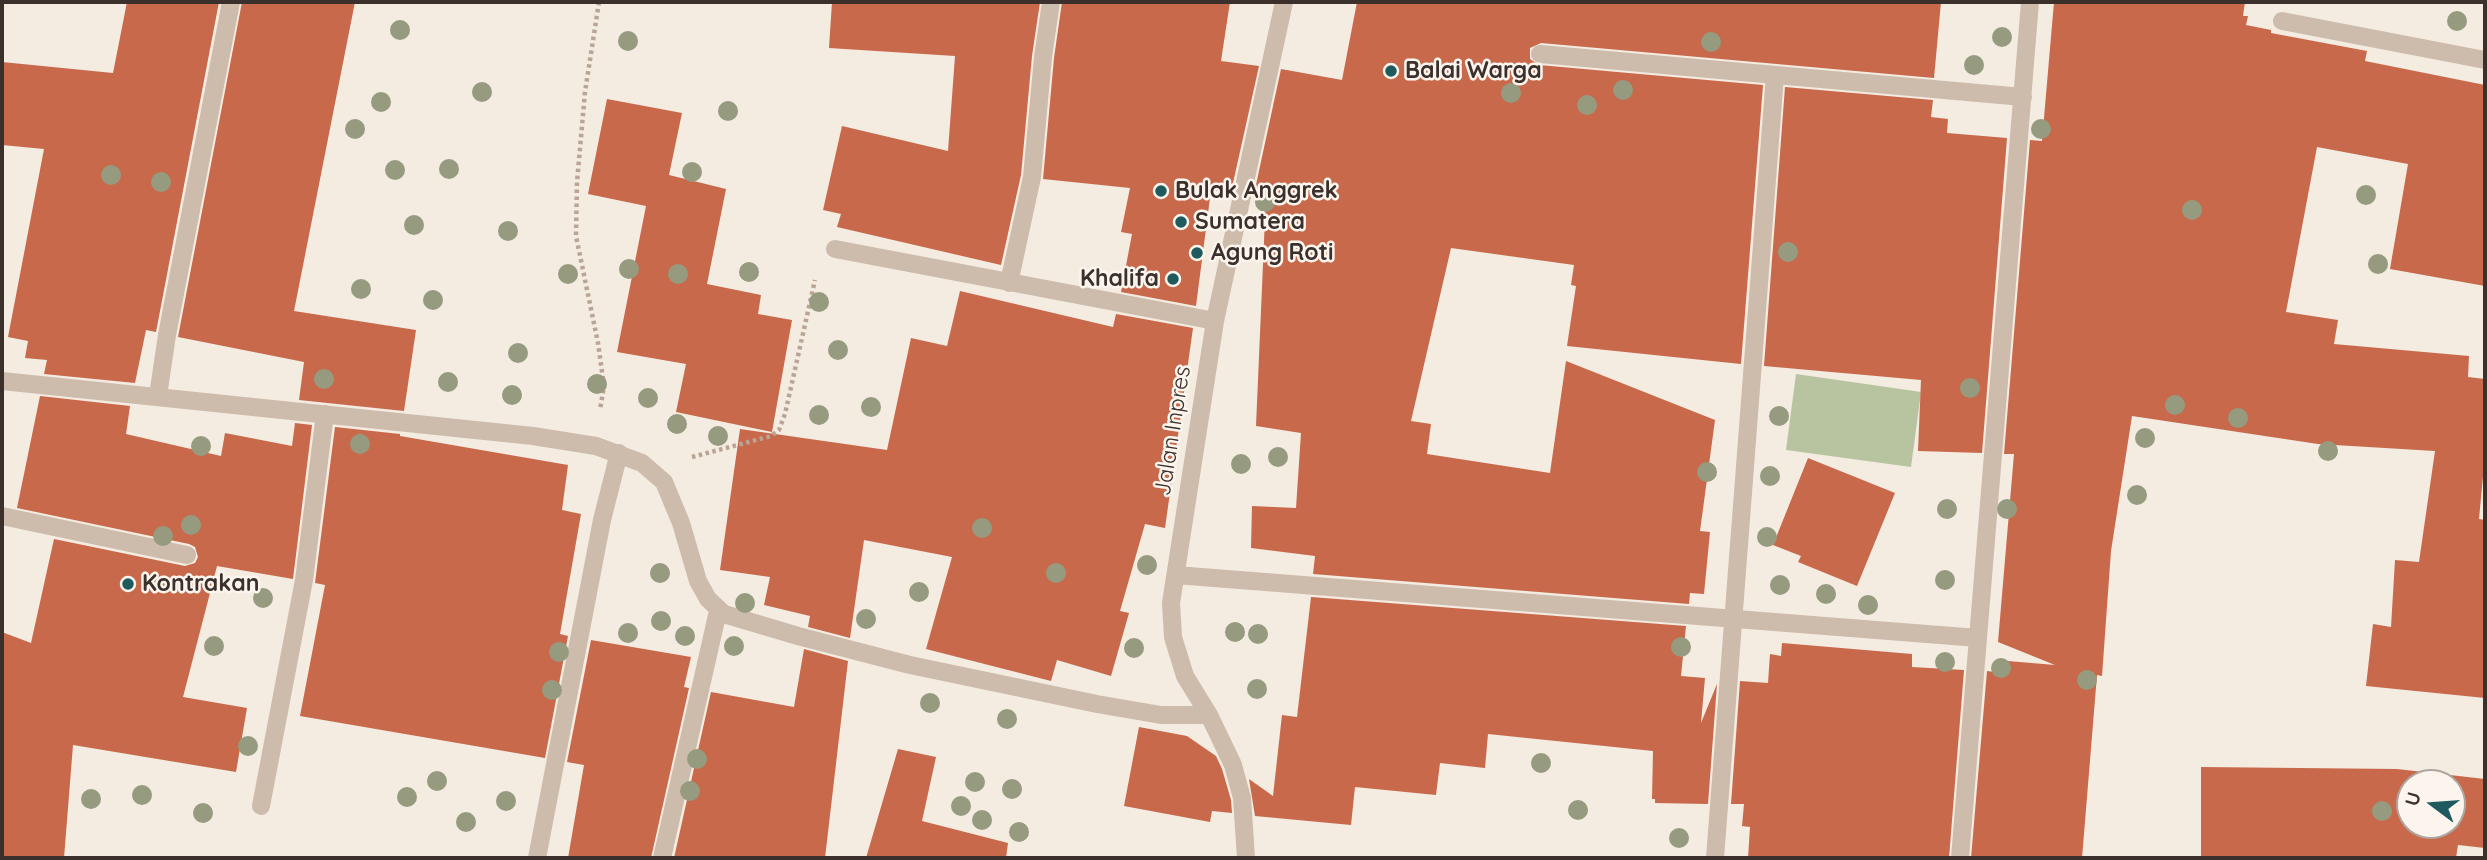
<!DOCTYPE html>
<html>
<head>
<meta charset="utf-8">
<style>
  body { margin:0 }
  #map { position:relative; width:2487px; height:860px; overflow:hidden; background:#f4ebe1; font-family:Quicksand,sans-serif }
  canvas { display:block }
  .frame { position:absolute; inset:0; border:4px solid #3b302b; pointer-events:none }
  .north { position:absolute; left:2396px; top:769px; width:70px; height:70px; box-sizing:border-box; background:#fbf5ee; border:2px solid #aea6a0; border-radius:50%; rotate:286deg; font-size:19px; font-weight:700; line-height:28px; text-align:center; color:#3b302b }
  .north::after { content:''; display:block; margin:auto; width:24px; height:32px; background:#1f5a5e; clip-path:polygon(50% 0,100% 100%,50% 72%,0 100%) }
</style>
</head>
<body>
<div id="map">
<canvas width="2487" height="860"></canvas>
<div class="frame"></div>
<div class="north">U</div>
</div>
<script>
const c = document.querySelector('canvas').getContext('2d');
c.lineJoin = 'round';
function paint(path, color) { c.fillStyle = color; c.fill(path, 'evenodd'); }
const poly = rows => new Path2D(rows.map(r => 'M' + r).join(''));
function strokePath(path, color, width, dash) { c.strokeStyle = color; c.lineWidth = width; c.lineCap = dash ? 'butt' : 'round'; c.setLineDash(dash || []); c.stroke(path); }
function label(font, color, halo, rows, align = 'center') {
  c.font = font + ' Quicksand,sans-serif'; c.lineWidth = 5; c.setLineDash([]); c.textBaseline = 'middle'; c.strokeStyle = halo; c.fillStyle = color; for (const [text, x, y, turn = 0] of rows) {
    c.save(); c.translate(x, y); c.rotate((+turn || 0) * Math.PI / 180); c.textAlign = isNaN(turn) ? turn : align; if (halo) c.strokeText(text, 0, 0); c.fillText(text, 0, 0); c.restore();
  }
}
paint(poly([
  [1796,374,1921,392,1911,467,1786,450]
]), '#b8c4a0');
paint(poly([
  [127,2,219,2,156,332,146,330,135,383,44,374,47,360,25,358,28,341,8,337,44,149,2,145,2,62,113,73],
  [242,2,355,2,294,311,416,330,404,411,299,400,304,362,178,337],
  [832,2,1040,2,1032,56,1021,175,1001,265,837,227,841,214,823,210,842,126,948,151,955,56,829,48],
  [1062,2,1230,2,1221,61,1259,66,1231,192,1211,190,1196,306,1121,292,1132,234,1121,232,1130,188,1043,179,1054,58],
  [1357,2,1941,2,1934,78,1541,43,1530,48,1530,59,1539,65,1763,85,1741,364,1567,346,1576,286,1571,285,1574,265,1451,248,1411,421,1431,424,1427,454,1550,473,1566,361,1715,420,1700,531,1710,532,1704,594,1690,593,1689,604,1313,574,1315,556,1251,548,1252,506,1296,508,1301,433,1256,426,1266,195,1254,194,1281,69,1342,80],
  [2054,2,2245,2,2243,16,2248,16,2246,25,2271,30,2271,33,2367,51,2365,61,2485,85,2485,286,2390,269,2408,164,2317,147,2286,312,2338,320,2334,344,2469,356,2468,377,2485,379,2485,455,2479,519,2485,520,2485,698,2366,686,2373,624,2391,627,2395,560,2419,562,2435,451,2318,444,2132,416,2111,551,2102,676,2097,675,2082,858,1971,858,1987,671,1995,672,1996,660,2055,665,1998,642,2014,454,2004,454,2030,140,2042,141],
  [1785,87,1933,100,1931,117,1948,119,1947,133,2007,138,1982,453,1918,451,1921,380,1764,366],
  [607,99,682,113,669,175,726,189,707,284,761,295,758,314,792,320,772,432,676,412,686,364,617,352,646,206,588,194],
  [960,291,1113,327,1116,314,1193,328,1165,528,1145,524,1120,611,1129,613,1111,676,1057,660,1051,681,926,649,952,557,864,540,850,638,808,627,810,616,764,605,770,577,720,570,740,429,887,450,911,338,947,346],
  [40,396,130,406,126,434,221,456,225,433,292,446,295,423,312,425,293,579,217,566,183,697,247,708,236,772,73,745,64,858,2,858,2,632,31,643,54,539,185,566,195,563,198,557,195,547,189,544,17,508],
  [335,427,400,434,400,436,568,465,562,510,581,514,560,634,568,636,545,758,300,716,325,585,315,583],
  [1808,458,1895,493,1857,586,1798,562,1801,556,1773,545],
  [1311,597,1686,626,1681,676,1705,678,1701,723,1717,684,1708,804,1655,803,1655,799,1652,799,1653,751,1488,734,1485,768,1440,763,1436,795,1355,787,1351,825,1255,816,1249,779,1273,796,1282,715,1297,717],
  [591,640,691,657,684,687,689,688,651,858,568,858,584,765,567,762],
  [1782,643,1912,654,1912,667,1964,670,1949,858,1748,858,1750,827,1742,826,1744,804,1731,804,1740,681,1768,683,1770,654,1781,656],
  [804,649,848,661,825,858,674,858,711,692,794,707],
  [1139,727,1187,736,1216,756,1222,769,1231,800,1232,813,1212,811,1210,822,1124,806],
  [898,749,936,757,922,821,1008,843,1006,858,866,858],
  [2201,767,2397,769,2485,779,2485,848,2458,845,2456,858,2201,858],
  [2410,783,2452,783,2452,825,2410,825]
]), '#c8694b');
strokePath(poly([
  [599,2,585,92,577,182,576,236,598,343,604,386,600,410],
  [692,457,771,436,779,430,785,414,815,280]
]), '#b9a596', 4.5, [3.5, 3.5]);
strokePath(poly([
  [2282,21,2485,60],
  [1540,54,2023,97],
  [835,249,1215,321],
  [1009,283,1032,177,1043,57,1051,2],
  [2,381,533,436,596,446,642,463,664,482,681,523,698,581,708,599,724,614,798,636,910,665,1097,704,1161,715,1209,715],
  [158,396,167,335,231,2],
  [2,516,187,555],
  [1176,575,1978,638],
  [261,806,304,580,325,414],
  [537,858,602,520,619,453],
  [662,858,718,611],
  [1246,858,1242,798,1233,765,1209,715,1185,676,1173,637,1171,603,1215,321,1284,2],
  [1715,858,1775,75],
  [1960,858,2030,2]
]), '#cdbbac', 18);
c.fillStyle = '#969b7f';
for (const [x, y] of [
  [2457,21],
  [400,30],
  [2002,37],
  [628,41],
  [1711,42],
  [1974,65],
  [1623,90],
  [482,92],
  [1511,93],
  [381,102],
  [1587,105],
  [728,111],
  [355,129],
  [2041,129],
  [449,169],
  [395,170],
  [692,172],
  [111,175],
  [161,182],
  [2366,195],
  [1265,202],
  [2192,210],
  [414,225],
  [508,231],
  [1788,252],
  [2378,264],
  [629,269],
  [749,272],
  [568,274],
  [678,274],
  [361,289],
  [433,300],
  [819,302],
  [838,350],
  [518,353],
  [324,379],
  [448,382],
  [597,384],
  [1970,388],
  [512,395],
  [648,398],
  [2175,405],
  [871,407],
  [819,415],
  [1779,416],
  [2238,418],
  [677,424],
  [718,436],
  [2145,438],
  [360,444],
  [201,446],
  [2328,451],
  [1278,457],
  [1241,464],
  [1707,472],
  [1770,476],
  [2137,495],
  [1947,509],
  [2007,509],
  [191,525],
  [982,528],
  [163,536],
  [1767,537],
  [1147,565],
  [660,573],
  [1056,573],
  [1945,580],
  [1780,585],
  [919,592],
  [1826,594],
  [263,598],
  [745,603],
  [1868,605],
  [866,619],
  [661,621],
  [1235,632],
  [628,633],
  [1258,634],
  [685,636],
  [214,646],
  [734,646],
  [1681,647],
  [1134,648],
  [559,652],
  [1945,662],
  [2001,668],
  [2087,680],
  [1257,689],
  [552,690],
  [930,703],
  [1007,719],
  [248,746],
  [697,759],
  [1541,763],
  [437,781],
  [975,782],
  [1012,789],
  [690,791],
  [142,795],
  [407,797],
  [91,799],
  [506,801],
  [961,806],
  [1578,810],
  [2382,811],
  [203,813],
  [982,820],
  [466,822],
  [1019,832],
  [1679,838]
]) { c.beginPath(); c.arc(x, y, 10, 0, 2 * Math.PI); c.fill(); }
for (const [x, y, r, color] of [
  [1391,71,7,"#1f5a5e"],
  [1161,191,7,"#1f5a5e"],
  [1181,222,7,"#1f5a5e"],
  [1197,253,7,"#1f5a5e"],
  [1173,279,7,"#1f5a5e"],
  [128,584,7,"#1f5a5e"]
]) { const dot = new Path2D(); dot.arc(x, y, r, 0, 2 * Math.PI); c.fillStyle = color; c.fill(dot); strokePath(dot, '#fbf5ee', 2.5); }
label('bold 23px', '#3b302b', '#fbf5ee', [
  ["Balai Warga",1405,71],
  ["Bulak Anggrek",1175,191],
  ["Sumatera",1195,222],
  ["Agung Roti",1211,253],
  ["Khalifa",1159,279,"right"],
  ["Kontrakan",142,584]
], 'left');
label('23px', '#3b302b', '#fbf5ee', [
  ["Jalan Inpres",1173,431,-81]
]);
</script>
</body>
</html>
